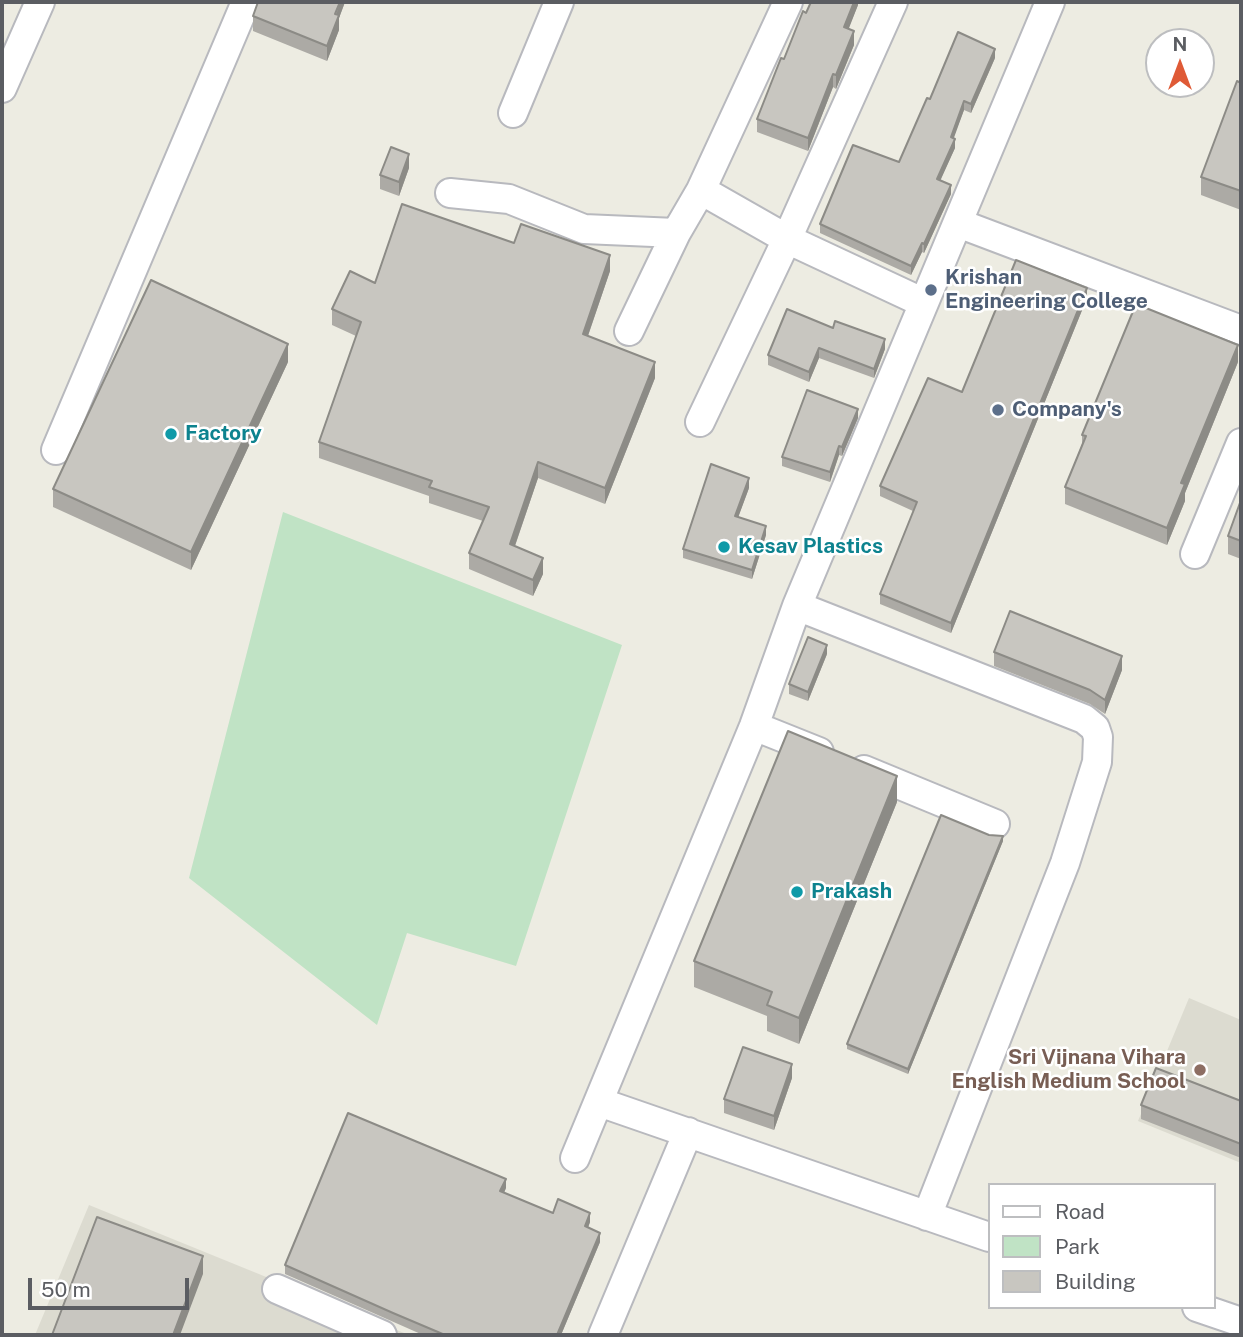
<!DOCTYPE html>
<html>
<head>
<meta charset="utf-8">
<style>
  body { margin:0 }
  #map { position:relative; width:1243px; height:1337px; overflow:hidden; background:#edece2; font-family:"Public Sans",sans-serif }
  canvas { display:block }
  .frame { position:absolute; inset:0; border:4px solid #5b5d62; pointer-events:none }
  .legend { position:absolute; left:988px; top:1183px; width:228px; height:126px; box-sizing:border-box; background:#fff; border:2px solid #bdbec0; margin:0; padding:9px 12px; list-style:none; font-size:21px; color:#5b5d62 }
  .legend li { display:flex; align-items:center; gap:14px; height:35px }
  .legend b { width:35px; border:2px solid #bdbec0 }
  .north { position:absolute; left:1145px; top:28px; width:70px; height:70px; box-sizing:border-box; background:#fff; border:2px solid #bdbec0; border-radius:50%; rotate:0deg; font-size:19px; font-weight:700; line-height:28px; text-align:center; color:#5b5d62 }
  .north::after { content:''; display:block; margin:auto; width:24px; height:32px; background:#df5a36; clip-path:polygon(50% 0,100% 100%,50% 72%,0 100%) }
  .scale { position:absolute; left:28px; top:1278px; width:161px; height:32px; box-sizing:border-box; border:4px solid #5b5d62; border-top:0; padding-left:9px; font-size:21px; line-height:24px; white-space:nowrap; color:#5b5d62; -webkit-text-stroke:5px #fff; paint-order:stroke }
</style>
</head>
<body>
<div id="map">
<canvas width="1243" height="1337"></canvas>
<div class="frame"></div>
<ul class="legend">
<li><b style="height:9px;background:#fff"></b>Road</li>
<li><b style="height:19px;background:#c0e3c5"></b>Park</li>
<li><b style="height:19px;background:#c8c6c0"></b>Building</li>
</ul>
<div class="north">N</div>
<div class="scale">50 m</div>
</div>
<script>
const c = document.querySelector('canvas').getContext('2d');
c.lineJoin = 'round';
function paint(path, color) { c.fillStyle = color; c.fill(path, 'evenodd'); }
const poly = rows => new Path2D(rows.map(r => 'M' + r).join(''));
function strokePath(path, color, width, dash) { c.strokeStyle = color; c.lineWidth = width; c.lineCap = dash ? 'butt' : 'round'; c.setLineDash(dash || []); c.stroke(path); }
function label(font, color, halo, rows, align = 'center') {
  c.font = font + ' "Public Sans",sans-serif'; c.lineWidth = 5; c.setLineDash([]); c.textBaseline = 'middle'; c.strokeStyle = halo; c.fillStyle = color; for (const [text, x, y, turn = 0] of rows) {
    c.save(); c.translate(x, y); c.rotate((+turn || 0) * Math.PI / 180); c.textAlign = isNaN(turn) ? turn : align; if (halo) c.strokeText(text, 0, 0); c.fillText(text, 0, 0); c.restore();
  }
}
paint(poly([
  [1189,998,1241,1020,1241,1163,1138,1121],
  [89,1205,409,1335,35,1335]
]), '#dcdbd0');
paint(poly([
  [283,512,622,645,516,966,407,933,377,1025,189,878]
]), '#c0e3c5');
const minor = poly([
  [2,88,40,2],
  [513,113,559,2],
  [701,190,788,2],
  [450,193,509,199,584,229,676,233],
  [958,223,1241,330],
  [629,331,676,233,701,190,787,239,924,303],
  [700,422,787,239,893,2],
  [56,450,246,2],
  [1195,554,1241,443],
  [797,606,1084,719,1095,728,1098,737,1097,762,1065,863,927,1216],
  [754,726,819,752],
  [864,770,995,824],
  [599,1102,989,1237],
  [575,1158,754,726,797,606,1050,2],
  [277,1289,382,1335],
  [1197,1307,1241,1322],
  [603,1335,688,1132]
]);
strokePath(minor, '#b8b9be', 32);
strokePath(minor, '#fff', 28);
paint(poly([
  [258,2,345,2,339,18,339,30,327,61,253,31,253,16],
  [858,2,858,5,848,29,854,45,836,89,833,87,808,151,757,132,757,119,806,13],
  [995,58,971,113,964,110,953,138,955,148,940,180,951,194,924,253,922,252,911,275,820,233,820,224,899,162,930,99],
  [1241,83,1241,210,1201,195,1201,177],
  [409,168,399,196,380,189,380,175],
  [514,243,610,271,588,336,655,378,605,504,538,478,515,546,543,574,533,596,469,569,469,553,483,521,429,503,429,496,319,458,319,442,356,336,332,325,332,309],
  [1087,298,951,633,880,604,880,594,913,511,880,496,880,486,962,392],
  [833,328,885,349,874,378,819,358,809,382,768,365,768,355],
  [288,362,191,570,53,507,53,489],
  [1238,362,1185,493,1185,501,1167,545,1065,504,1065,487,1082,444,1082,435],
  [858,418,842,456,839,455,830,482,782,466,782,457],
  [749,488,738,517,766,535,752,579,683,558,683,549],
  [1241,500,1241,559,1228,554,1228,536],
  [994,652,1122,670,1105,714,1090,704,994,666],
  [827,654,808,701,789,694,789,684],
  [897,802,799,1044,767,1031,767,1016,694,987,694,961],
  [989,835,1003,841,908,1074,847,1049,847,1044],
  [792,1078,774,1130,724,1113,724,1099],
  [1241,1101,1241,1158,1141,1119,1141,1105],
  [506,1188,504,1193,553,1213,590,1222,588,1228,600,1242,561,1335,423,1335,285,1274,285,1265]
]), '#acaaa5');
paint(poly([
  [340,2,345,2,339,18,339,30,327,61,327,46],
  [854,2,858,2,858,5,844,41,844,27],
  [854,31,854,45,836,89,836,75],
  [995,49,995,58,971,113,971,104],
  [833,74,833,87,808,151,808,138],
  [964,101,964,110,951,146,951,137],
  [955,139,955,148,937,188,937,179],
  [409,154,409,168,399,196,399,182],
  [951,185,951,194,924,253,924,244],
  [922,243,922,252,911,275,911,266],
  [610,255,610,271,583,350,583,334],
  [1087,288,1087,298,951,633,951,623],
  [885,339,885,349,874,378,874,369],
  [288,344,288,362,191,570,191,552],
  [1238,345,1238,362,1185,493,1185,501,1167,545,1167,528,1181,483],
  [819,348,819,358,809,382,809,372],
  [655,362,655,378,605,504,605,488],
  [858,409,858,418,842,456,842,447],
  [839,446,839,455,830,482,830,472],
  [538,462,538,478,510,560,510,544],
  [749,478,749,488,735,526,735,516],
  [766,526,766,535,752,579,752,570],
  [543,558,543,574,533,596,533,580],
  [827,645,827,654,808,701,808,692],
  [1122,656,1122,670,1105,714,1105,700],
  [897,776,897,802,799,1044,799,1018],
  [1003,836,1003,841,908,1074,908,1069],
  [792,1064,792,1078,774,1130,774,1116],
  [506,1179,506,1188,500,1201,500,1191],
  [590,1213,590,1222,585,1235,585,1226],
  [600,1233,600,1242,561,1335,557,1335],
  [203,1256,203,1274,180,1335,173,1335]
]), '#8c8b86');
const building = poly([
  [258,2,340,2,335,14,339,15,327,46,253,16,258,2],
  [811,2,854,2,844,27,854,31,836,75,833,74,808,138,757,119,781,58,784,59,803,11,806,13,811,2],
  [958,32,995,49,971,104,964,101,951,137,955,139,937,179,951,185,924,244,922,243,911,266,820,224,853,145,899,162,927,98,930,99,958,32],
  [1237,81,1241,83,1241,191,1201,177,1237,81],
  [391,147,409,154,399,182,380,175,391,147],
  [402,204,514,243,521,224,610,255,583,334,655,362,605,488,538,462,510,544,543,558,533,580,469,553,489,507,429,487,432,481,319,442,361,322,332,309,350,271,375,283,402,204],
  [1016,260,1087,288,951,623,880,594,917,502,880,486,928,378,962,392,1016,260],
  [151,280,288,344,191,552,53,489,151,280],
  [1136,304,1238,345,1181,483,1185,484,1167,528,1065,487,1086,436,1082,435,1136,304],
  [787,309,833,328,835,321,885,339,874,369,819,348,809,372,768,355,787,309],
  [807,390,858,409,842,447,839,446,830,472,782,457,807,390],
  [711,464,749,478,735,516,766,526,752,570,683,549,711,464],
  [1241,500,1241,541,1228,536,1241,500],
  [1010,611,1122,656,1105,700,1090,690,994,652,1010,611],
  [808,637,827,645,808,692,789,684,808,637],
  [788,731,897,776,799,1018,767,1005,772,992,694,961,788,731],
  [941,815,989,835,1003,836,908,1069,847,1044,941,815],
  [743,1047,792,1064,774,1116,724,1099,743,1047],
  [1156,1068,1241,1101,1241,1144,1141,1105,1156,1068],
  [348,1113,506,1179,500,1191,553,1213,558,1199,590,1213,585,1226,600,1233,557,1335,445,1335,393,1313,285,1265,348,1113],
  [97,1217,203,1256,173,1335,52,1335,97,1217]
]);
paint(building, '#c8c6c0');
strokePath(building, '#8c8b86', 2);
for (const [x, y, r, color] of [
  [931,290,7,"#5c6f8a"],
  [998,410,7,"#5c6f8a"],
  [171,434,7,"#0f9aa8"],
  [724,547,7,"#0f9aa8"],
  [797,892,7,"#0f9aa8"],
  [1200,1070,7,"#8d6e63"]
]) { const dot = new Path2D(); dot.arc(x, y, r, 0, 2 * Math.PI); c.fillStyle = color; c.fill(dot); strokePath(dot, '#fff', 2.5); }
label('bold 21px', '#4e5e75', '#fff', [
  ["Krishan",945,278],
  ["Engineering College",945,302],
  ["Company's",1012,410]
], 'left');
label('bold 21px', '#0d838f', '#fff', [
  ["Factory",185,434],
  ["Kesav Plastics",738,547],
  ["Prakash",811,892]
], 'left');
label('bold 21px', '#785e54', '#fff', [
  ["Sri Vijnana Vihara",1186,1058],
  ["English Medium School",1186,1082]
], 'right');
</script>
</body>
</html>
